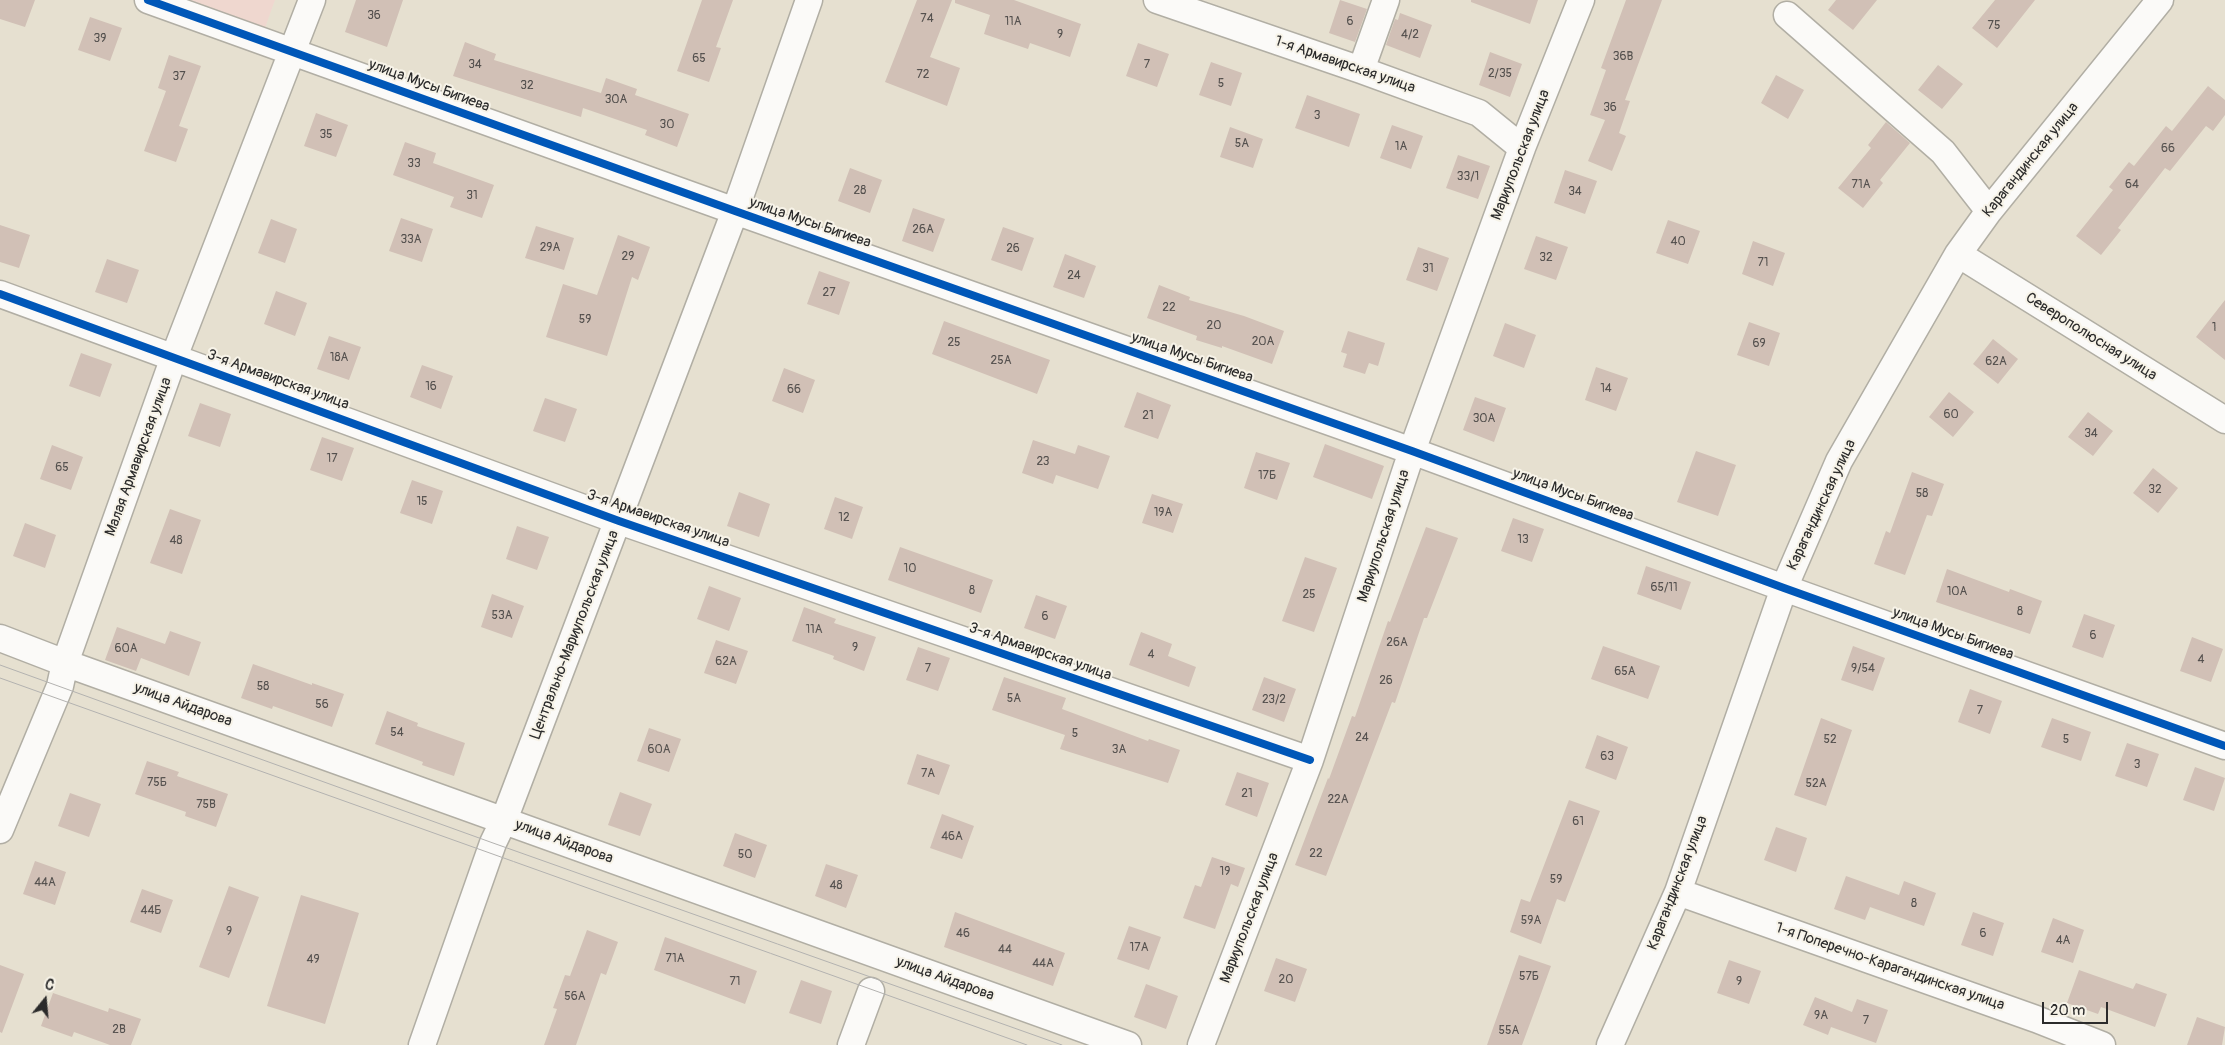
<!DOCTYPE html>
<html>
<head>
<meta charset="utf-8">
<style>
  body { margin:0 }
  #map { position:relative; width:2225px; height:1045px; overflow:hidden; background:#e6e0d0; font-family:Pangolin,sans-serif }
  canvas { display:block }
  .north { position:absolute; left:20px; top:975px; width:50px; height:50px; -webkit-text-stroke:4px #f7f3e8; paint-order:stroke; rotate:17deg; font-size:14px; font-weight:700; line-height:20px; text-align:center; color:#2b2b2b }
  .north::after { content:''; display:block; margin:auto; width:18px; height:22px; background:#2b2b2b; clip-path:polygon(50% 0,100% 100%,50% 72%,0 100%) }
  .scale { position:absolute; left:2042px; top:1002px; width:66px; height:22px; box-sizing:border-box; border:2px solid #2b2b2b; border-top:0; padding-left:6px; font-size:15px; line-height:18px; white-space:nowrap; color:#2b2b2b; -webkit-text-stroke:4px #f7f3e8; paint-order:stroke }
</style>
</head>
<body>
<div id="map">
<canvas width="2225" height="1045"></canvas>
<div class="north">С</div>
<div class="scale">20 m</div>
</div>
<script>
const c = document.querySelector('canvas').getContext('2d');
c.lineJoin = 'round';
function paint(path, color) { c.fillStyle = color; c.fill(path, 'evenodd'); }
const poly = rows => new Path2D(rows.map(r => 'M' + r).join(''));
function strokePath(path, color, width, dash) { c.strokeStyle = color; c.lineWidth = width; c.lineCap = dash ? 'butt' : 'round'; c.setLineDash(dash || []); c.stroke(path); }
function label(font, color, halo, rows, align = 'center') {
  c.font = font + ' Pangolin,sans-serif'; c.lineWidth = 4; c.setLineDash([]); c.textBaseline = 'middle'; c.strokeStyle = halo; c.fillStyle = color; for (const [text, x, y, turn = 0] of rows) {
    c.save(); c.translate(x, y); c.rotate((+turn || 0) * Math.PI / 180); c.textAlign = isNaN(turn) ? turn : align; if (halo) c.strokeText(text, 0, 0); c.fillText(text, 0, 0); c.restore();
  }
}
paint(poly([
  [190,0,275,0,265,28]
]), '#efd7cf');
paint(poly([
  [0,0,35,0,25,27,0,19],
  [356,0,403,0,387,47,345,32],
  [702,0,733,0,716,47,721,48,709,82,677,71],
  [917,0,952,0,930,57,960,68,947,106,885,82],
  [955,0,1014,0,1081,24,1070,57,1030,43,1028,49,984,34,990,15,955,3],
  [1340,0,1367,9,1355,42,1329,33],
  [1471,0,1538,0,1530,24,1471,2],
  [1626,0,1662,0,1625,100,1630,101,1619,133,1626,136,1612,171,1588,161,1605,120,1590,115,1606,70,1601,68],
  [1836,0,1877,0,1853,30,1828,10],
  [1995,0,2035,0,1997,48,1972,28],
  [1400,13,1432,25,1420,58,1386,45,1395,19,1398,20],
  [90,17,122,28,110,61,78,50],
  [465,42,496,54,494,60,601,93,606,78,637,89,635,95,689,114,677,147,645,135,647,130,583,108,581,117,453,76],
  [1138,43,1169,54,1157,87,1126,76],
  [1490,52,1522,64,1510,97,1479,85],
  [169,55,201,66,179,126,188,129,176,162,144,151,166,91,158,88],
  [1211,62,1242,73,1231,106,1199,95],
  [1938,65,1963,84,1942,109,1918,90],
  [1776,75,1804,90,1788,119,1761,103],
  [2208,86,2225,100,2225,115,2213,131,2206,126,2170,171,2165,168,2118,228,2121,230,2101,255,2076,236,2113,190,2109,187,2129,162,2134,166,2166,126,2172,131],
  [1307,95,1360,114,1349,147,1295,128],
  [316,113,348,125,336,157,304,146],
  [1886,122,1910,143,1880,180,1883,183,1863,208,1838,188,1871,148,1868,145],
  [1392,125,1423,136,1411,169,1380,158],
  [1230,127,1263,139,1253,168,1220,157],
  [405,142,436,153,433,163,494,185,482,218,450,207,454,197,393,175],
  [1458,155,1490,166,1478,199,1446,188],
  [850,168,882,180,870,213,838,201],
  [1565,170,1597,181,1585,214,1554,203],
  [913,208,945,219,933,252,902,241],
  [401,218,433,229,422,262,389,251],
  [271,219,297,229,285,263,258,253],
  [1668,220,1700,231,1688,264,1656,253],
  [0,225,30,235,19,268,0,262],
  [536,226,574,238,564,270,525,258],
  [1003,227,1034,238,1022,271,991,260],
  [618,235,650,247,638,280,632,277,607,356,546,337,563,284,597,295],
  [1536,236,1568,247,1556,280,1524,269],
  [1753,241,1785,253,1773,286,1742,274],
  [1418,247,1449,258,1437,291,1406,280],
  [1065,254,1096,266,1084,298,1053,287],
  [107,259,139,270,127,303,95,292],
  [819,271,850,282,839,315,807,304],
  [1159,285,1190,297,1189,300,1244,316,1284,331,1272,364,1222,346,1222,348,1196,340,1197,336,1147,318],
  [276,291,307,303,295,336,264,324],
  [2225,300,2225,360,2196,337],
  [944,321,1050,360,1037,394,932,354],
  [1749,322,1780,333,1769,366,1737,355],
  [1505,323,1536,335,1524,368,1493,356],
  [1348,331,1385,343,1378,366,1369,363,1365,374,1343,367,1347,354,1341,352],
  [329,336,361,347,349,380,317,369],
  [1993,339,2018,359,1998,384,1973,364],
  [81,353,112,364,100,397,69,386],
  [422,365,453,376,441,409,410,397],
  [1596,367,1628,378,1616,411,1585,400],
  [784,368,815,380,803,413,772,401],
  [1137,392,1171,405,1158,439,1124,427],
  [1949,392,1974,412,1953,437,1929,417],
  [1475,397,1506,408,1494,442,1463,430],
  [545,398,577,409,565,442,533,431],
  [200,403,231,414,220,447,188,436],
  [2088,412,2113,431,2093,456,2068,437],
  [322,437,354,448,342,481,310,470],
  [1033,440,1075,454,1078,445,1110,456,1098,489,1056,475,1053,484,1022,473],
  [1325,444,1384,466,1372,499,1313,477],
  [52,445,83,457,71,490,40,479],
  [1696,451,1736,465,1718,516,1677,502],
  [1256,452,1290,463,1277,500,1244,488],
  [2153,468,2178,488,2158,513,2133,493],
  [1912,472,1944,484,1932,516,1927,515,1905,575,1874,564,1886,531,1890,533],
  [412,480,443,491,432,524,400,513],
  [739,492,770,504,759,537,727,526],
  [1152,494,1183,504,1173,533,1142,523],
  [835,497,863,507,852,539,824,529],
  [170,509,201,520,182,574,150,563],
  [1513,518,1544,529,1532,562,1501,551],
  [25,523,56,535,45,568,13,556],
  [517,526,549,537,537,570,506,559],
  [1426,527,1458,538,1427,618,1424,618,1395,703,1392,702,1326,876,1295,865,1328,778,1329,779,1352,716,1355,717,1388,621,1390,622],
  [900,547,993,580,981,613,888,580],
  [1305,557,1337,568,1314,632,1282,621],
  [1646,566,1691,582,1681,610,1637,594],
  [1947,569,2009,592,2010,589,2042,601,2030,634,1936,602],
  [709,586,741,598,729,631,697,619],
  [492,594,524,606,512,638,481,627],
  [1036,595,1067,606,1055,639,1024,628],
  [804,607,836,619,834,623,876,637,864,671,833,659,834,656,792,641],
  [2084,614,2115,625,2103,658,2072,647],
  [117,627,165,644,170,631,201,642,189,676,141,658,136,671,105,660],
  [1141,632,1172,644,1168,656,1196,667,1189,687,1129,665],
  [2192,637,2223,649,2211,682,2180,671],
  [716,640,748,651,736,684,704,673],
  [1603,646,1660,666,1648,699,1591,679],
  [1853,646,1885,658,1873,691,1841,680],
  [918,647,950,658,938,691,906,680],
  [253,664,312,685,312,683,344,694,332,727,273,706,272,709,241,698],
  [1004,677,1066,698,1062,709,1148,741,1149,739,1180,750,1168,783,1060,749,1065,735,992,710],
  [1264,677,1296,689,1284,722,1252,710],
  [1970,689,2002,701,1990,734,1958,722],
  [387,711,418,723,417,726,465,743,454,776,422,765,423,762,375,744],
  [1821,718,1852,730,1826,806,1794,795],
  [2052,718,2091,732,2081,761,2041,747],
  [649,728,681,739,669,772,637,761],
  [1597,735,1628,747,1616,780,1585,768],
  [2127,743,2159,754,2147,787,2115,776],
  [917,754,950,765,939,795,907,784],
  [147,761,179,772,177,776,228,794,216,827,185,816,186,812,135,794],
  [2195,767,2225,778,2214,811,2183,800],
  [1237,772,1269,783,1257,817,1225,805],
  [620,792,652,804,640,836,608,825],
  [70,793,101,804,89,837,58,826],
  [1569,800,1600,811,1565,902,1557,899,1541,944,1510,932,1521,899,1530,902],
  [942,814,974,826,962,859,930,848],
  [1776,827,1807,838,1796,872,1764,860],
  [735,833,767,845,755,878,723,866],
  [1212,857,1245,868,1238,887,1231,884,1215,929,1183,918,1195,885,1201,887],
  [35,861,66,872,55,905,23,894],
  [826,864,858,875,846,908,815,896],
  [1846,876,1899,895,1904,881,1936,893,1924,926,1870,907,1865,920,1834,909],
  [229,886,259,897,229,978,199,967],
  [142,889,173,900,161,933,130,922],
  [301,895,359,913,325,1024,267,1006],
  [955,912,1065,953,1053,986,944,947],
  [1973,912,2004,923,1993,956,1961,945],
  [2053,918,2084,930,2073,963,2041,952],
  [1129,926,1161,937,1149,970,1117,959],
  [587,930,618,942,606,975,601,973,576,1045,544,1045,557,1009,553,1008,565,975,570,976],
  [665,937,757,971,745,1004,654,970],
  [1519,955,1551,966,1539,999,1522,1045,1487,1045],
  [1276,958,1307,969,1295,1002,1264,991],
  [1729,960,1761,971,1749,1004,1717,993],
  [0,965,24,974,2,1033,0,1032],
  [2079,970,2133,989,2136,983,2167,994,2155,1027,2101,1007,2098,1014,2067,1003],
  [801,980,832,991,821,1024,789,1013],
  [1146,984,1178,996,1166,1029,1134,1017],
  [53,993,108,1012,109,1008,141,1019,131,1045,110,1045,74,1032,72,1037,41,1026],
  [1815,997,1852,1012,1857,999,1888,1010,1876,1043,1831,1027,1828,1035,1803,1025],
  [2197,1017,2225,1027,2222,1045,2187,1045]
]), '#d1c0b6');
const minor = poly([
  [148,0,735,211,1412,451,1784,588,2225,746],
  [1157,0,1361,70,1479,113,1522,148],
  [1787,15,1943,152,1989,211],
  [1361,70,1386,0],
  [1958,254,2225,420],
  [0,294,619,521,1310,760],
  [0,638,65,663,1128,1045],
  [0,830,60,686,65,663,174,357,312,0],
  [1678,892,2036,1019,2102,1045],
  [422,1045,493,843,504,820,735,211,809,0],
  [851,1045,871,991],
  [1201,1045,1310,760,1412,451,1522,148,1581,0],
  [1610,1045,1678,892,1784,588,1839,461,1958,254,1989,211,2160,0]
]);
strokePath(minor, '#b1aea4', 29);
strokePath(minor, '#fbfaf8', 26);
strokePath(poly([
  [0,665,493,843,1062,1045],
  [0,678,1027,1045]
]), '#b3b2b0', 1);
strokePath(poly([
  [148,0,735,211,1412,451,1784,588,2225,746],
  [0,294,619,521,1310,760]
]), '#0057b8', 8);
label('12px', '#54504e', null, [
  ["36",374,16],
  ["74",927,19],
  ["11А",1013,22],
  ["6",1350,22],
  ["75",1994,26],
  ["9",1060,35],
  ["4/2",1410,35],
  ["39",100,39],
  ["36В",1623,57],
  ["65",699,59],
  ["34",475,65],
  ["7",1147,65],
  ["2/35",1500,74],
  ["72",923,75],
  ["37",179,77],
  ["5",1221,84],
  ["32",527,86],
  ["30А",616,100],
  ["36",1610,108],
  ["3",1317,116],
  ["30",667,125],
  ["35",326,135],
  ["5А",1242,144],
  ["1А",1401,147],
  ["66",2168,149],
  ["33",414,164],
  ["33/1",1468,177],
  ["71А",1861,185],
  ["64",2132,185],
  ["28",860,191],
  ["34",1575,192],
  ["31",472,196],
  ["26А",923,230],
  ["33А",411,240],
  ["40",1678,242],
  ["29А",550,248],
  ["26",1013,249],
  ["29",628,257],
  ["32",1546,258],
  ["71",1763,263],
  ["31",1428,269],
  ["24",1074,276],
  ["27",829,293],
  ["22",1169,308],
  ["59",585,320],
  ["20",1214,326],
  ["1",2214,328],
  ["20А",1263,342],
  ["25",954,343],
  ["69",1759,344],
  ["18А",339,358],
  ["25А",1001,361],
  ["62А",1996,362],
  ["16",431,387],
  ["14",1606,389],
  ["66",794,390],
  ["60",1951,415],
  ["21",1148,416],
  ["30А",1484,419],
  ["34",2091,434],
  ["17",332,459],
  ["23",1043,462],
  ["65",62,468],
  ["17Б",1267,476],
  ["32",2155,490],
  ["58",1922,494],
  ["15",422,502],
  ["19А",1163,513],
  ["12",844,518],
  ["13",1523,540],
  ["48",176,541],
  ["10",910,569],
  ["65/11",1664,588],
  ["8",972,591],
  ["10А",1957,592],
  ["25",1309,595],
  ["8",2020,612],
  ["53А",502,616],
  ["6",1045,617],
  ["11А",814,630],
  ["6",2093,636],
  ["26А",1397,643],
  ["9",855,648],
  ["60А",126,649],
  ["4",1151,655],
  ["4",2201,660],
  ["62А",726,662],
  ["7",928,669],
  ["9/54",1863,669],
  ["65А",1625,672],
  ["26",1386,681],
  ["58",263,687],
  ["5А",1014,699],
  ["23/2",1274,700],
  ["56",322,705],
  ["7",1980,711],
  ["54",397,733],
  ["5",1075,734],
  ["24",1362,738],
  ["52",1830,740],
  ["5",2066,740],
  ["60А",659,750],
  ["3А",1119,750],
  ["63",1607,757],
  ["3",2137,765],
  ["7А",928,774],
  ["75Б",157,783],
  ["52А",1816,784],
  ["21",1247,794],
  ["22А",1338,800],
  ["75В",206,805],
  ["61",1578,822],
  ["46А",952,837],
  ["22",1316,854],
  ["50",745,855],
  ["19",1225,872],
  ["59",1556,880],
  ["44А",45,883],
  ["48",836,886],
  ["8",1914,904],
  ["44Б",151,911],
  ["59А",1531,921],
  ["9",229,932],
  ["46",963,934],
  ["6",1983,934],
  ["4А",2063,941],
  ["17А",1139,948],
  ["44",1005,950],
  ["71А",675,959],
  ["49",313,960],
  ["44А",1043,964],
  ["57Б",1529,977],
  ["20",1286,980],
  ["71",735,982],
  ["9",1739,982],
  ["56А",575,997],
  ["9А",1821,1016],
  ["7",1866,1021],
  ["2В",119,1030],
  ["55А",1509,1031]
]);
label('15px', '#2b2b2b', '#f7f3e8', [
  ["1-я Армавирская улица",1345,65,19],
  ["улица Мусы Бигиева",429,86,20],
  ["Мариупольская улица",1521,155,-69],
  ["Карагандинская улица",2031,160,-51],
  ["улица Мусы Бигиева",810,223,19],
  ["Северополюсная улица",2091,337,32],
  ["улица Мусы Бигиева",1192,358,19],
  ["3-я Армавирская улица",278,380,20],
  ["Малая Армавирская улица",139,457,-70],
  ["улица Мусы Бигиева",1573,495,20],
  ["Карагандинская улица",1822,505,-65],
  ["3-я Армавирская улица",658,519,19],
  ["Мариупольская улица",1384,536,-72],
  ["улица Мусы Бигиева",1953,634,20],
  ["Центрально-Мариупольская улица",575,635,-69],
  ["3-я Армавирская улица",1040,652,19],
  ["улица Айдарова",183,705,20],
  ["улица Айдарова",564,842,20],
  ["Карагандинская улица",1678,883,-69],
  ["Мариупольская улица",1250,918,-69],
  ["1-я Поперечно-Карагандинская улица",1890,967,19],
  ["улица Айдарова",945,979,20]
]);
</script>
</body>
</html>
